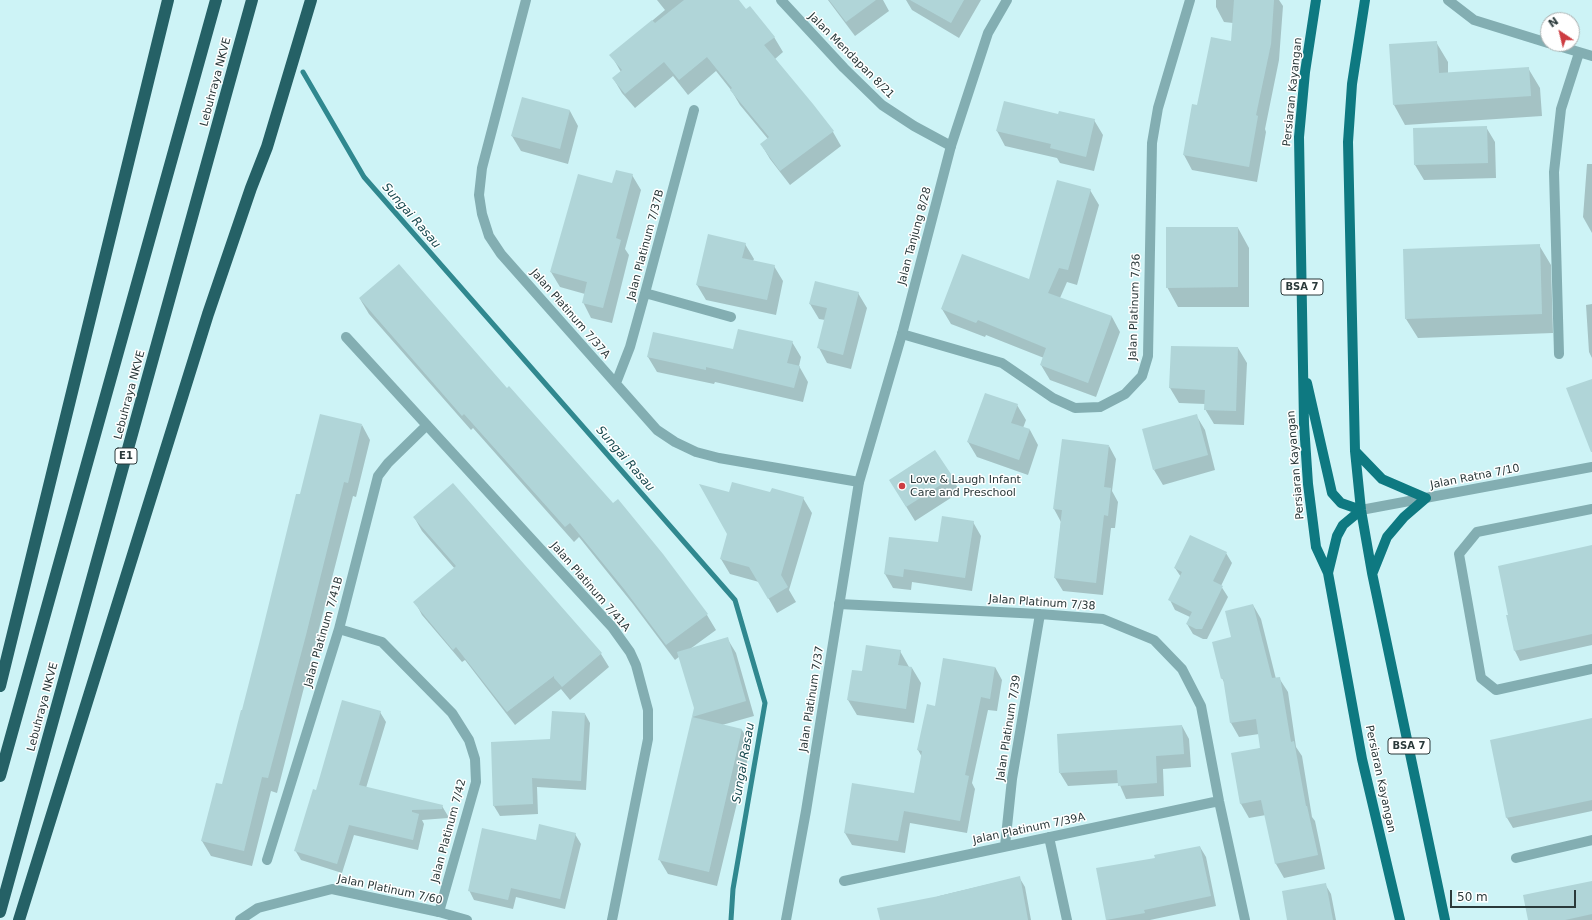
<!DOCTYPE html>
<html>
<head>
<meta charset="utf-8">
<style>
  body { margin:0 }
  #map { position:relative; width:1592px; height:920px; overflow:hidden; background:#cdf3f6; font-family:"DejaVu Sans",sans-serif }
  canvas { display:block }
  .north { position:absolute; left:1540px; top:12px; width:40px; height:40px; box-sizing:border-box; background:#fff; border:1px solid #aab0b0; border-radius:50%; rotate:325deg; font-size:11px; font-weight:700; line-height:16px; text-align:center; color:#2a393a }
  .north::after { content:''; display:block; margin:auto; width:14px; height:18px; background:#cd3d42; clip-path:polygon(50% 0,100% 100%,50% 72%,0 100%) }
  .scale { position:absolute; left:1450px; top:890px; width:126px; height:18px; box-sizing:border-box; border:2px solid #2a393a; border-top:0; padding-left:5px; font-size:12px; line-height:14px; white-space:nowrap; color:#2a393a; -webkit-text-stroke:3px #fff; paint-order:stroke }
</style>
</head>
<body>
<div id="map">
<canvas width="1592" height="920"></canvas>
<div class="north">N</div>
<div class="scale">50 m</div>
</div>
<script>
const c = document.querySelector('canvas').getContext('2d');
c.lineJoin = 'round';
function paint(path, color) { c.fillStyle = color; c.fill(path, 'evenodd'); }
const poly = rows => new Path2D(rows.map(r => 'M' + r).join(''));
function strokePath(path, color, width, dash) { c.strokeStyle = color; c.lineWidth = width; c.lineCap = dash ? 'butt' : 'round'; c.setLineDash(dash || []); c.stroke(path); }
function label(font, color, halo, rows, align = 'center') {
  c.font = font + ' "DejaVu Sans",sans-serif'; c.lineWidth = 3; c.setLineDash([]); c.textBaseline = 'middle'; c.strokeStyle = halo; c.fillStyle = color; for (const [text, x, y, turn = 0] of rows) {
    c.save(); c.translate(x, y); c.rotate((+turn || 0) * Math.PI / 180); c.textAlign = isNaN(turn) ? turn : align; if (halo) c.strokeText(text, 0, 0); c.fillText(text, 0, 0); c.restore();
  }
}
paint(poly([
  [657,0,738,0,746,11,774,37,783,52,775,59,833,132,841,146,790,185,770,159,761,144,768,139,740,105,731,90,716,71,688,95,673,76,635,108,622,93,613,78,621,72,611,55,665,10],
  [828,0,883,0,889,11,855,36],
  [906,0,981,0,959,38,912,10],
  [1216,0,1279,0,1283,6,1279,60,1265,129,1266,132,1257,182,1192,170,1184,155,1198,106,1232,42,1233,23,1224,22,1216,7],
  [1436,42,1448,62,1448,74,1528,68,1540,88,1542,116,1405,125,1394,105],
  [523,99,570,111,578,126,568,164,521,151,512,136],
  [1059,115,1094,120,1103,135,1094,171,1060,163,1057,158,1005,146,997,131],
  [1486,127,1495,142,1496,178,1424,180,1415,165],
  [1587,164,1592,164,1592,233,1583,217],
  [632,175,641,190,625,249,629,255,612,323,591,318,583,302,585,294,560,287,551,272,613,184],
  [1090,190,1099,205,1077,285,1067,282,1060,298,1112,317,1120,332,1096,397,1050,380,1041,365,1044,358,986,335,985,337,951,324,942,309,1030,280],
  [1238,228,1249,248,1249,307,1178,307,1167,287],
  [745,244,754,259,753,261,774,266,783,281,776,315,706,300,697,285],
  [1539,245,1551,265,1553,333,1418,338,1406,319],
  [858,293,867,308,851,369,827,363,819,348,825,320,819,319,810,304],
  [360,299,507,389,613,505,662,555,707,615,716,630,690,649,727,638,736,653,754,716,722,725,742,730,751,745,717,886,668,874,659,859,695,708,680,656,675,660,633,604,579,537,574,542,473,428,471,430,369,314],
  [1592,304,1592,358,1589,352,1586,305],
  [792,342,801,357,799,366,808,382,803,402,715,382,714,384,657,372,648,357,734,350],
  [1172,347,1238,348,1247,363,1244,425,1214,424,1205,409,1205,404,1179,403,1170,388],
  [1017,405,1026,420,1023,428,1030,430,1038,445,1028,475,977,457,968,442],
  [1196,415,1205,430,1215,470,1163,485,1154,470],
  [362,425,370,440,356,497,353,496,277,793,271,791,252,866,211,856,202,841,223,786,300,496],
  [1109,446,1116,459,1112,491,1118,502,1115,528,1111,528,1103,595,1063,591,1055,578,1061,522,1054,509],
  [952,477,960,492,915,521,899,495],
  [730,493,771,493,803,498,812,513,789,590,796,602,777,613,759,582,730,574,721,559,728,533],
  [414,517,601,654,609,667,570,700,561,689,515,725,465,660,462,662,422,615,415,602,455,569,422,531],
  [973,522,981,536,972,591,912,582,911,590,893,588,885,574,890,538,939,544],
  [1592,546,1592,645,1520,661,1515,651,1507,616],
  [1226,553,1232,563,1221,586,1228,597,1207,639,1203,639,1193,634,1187,624,1190,617,1175,610,1170,600,1181,577,1175,568],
  [1253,605,1261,619,1276,679,1279,678,1288,692,1296,747,1302,756,1312,817,1315,821,1325,869,1284,878,1276,864,1266,815,1249,818,1241,804,1232,754,1262,748,1259,734,1239,737,1231,723,1225,684,1222,678,1232,638],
  [900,651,909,667,912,668,921,683,914,723,857,715,848,700],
  [995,667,1002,680,997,711,988,710,972,783,975,789,967,833,910,823,905,853,852,845,845,833,915,794,922,757,918,750,936,707],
  [380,712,386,722,366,788,442,806,448,816,448,818,422,820,424,824,418,850,354,835,342,873,301,860,295,850,316,791],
  [585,714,590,723,586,790,537,787,538,814,500,816,494,806,492,743,551,740],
  [1592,719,1592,811,1513,828,1507,818,1491,741],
  [1182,726,1189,739,1191,767,1163,769,1164,796,1126,799,1119,783,1068,786,1060,773],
  [575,834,581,844,565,909,516,897,513,909,474,900,469,890,537,841],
  [1200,847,1206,857,1216,906,1150,920,1107,920,1106,918,1156,858],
  [1019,877,1025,887,1031,920,881,920,939,896],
  [1592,882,1592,920,1529,920],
  [1325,884,1331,894,1336,920,1289,920]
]), '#0003');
strokePath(poly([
  [303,72,364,177,735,600,765,703,733,889,731,920]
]), '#30888f', 5);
paint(poly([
  [684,0,739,0,746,9,750,6,775,37,764,45,813,104,834,131,780,171,760,144,769,137,730,90,732,88,707,57,679,80,664,62,625,94,612,78,622,70,609,55,652,20,655,23],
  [829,0,876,0,846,22],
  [910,0,964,0,951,23],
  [1234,0,1274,0,1271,44,1256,115,1258,116,1249,167,1183,155,1192,104,1197,105,1211,37,1231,41],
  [1437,41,1439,73,1529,67,1531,96,1393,105,1389,44],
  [522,97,570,110,560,149,511,136],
  [1004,101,1058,114,1059,111,1095,119,1086,157,1050,148,1051,144,996,131],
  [1487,126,1488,163,1414,165,1413,128],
  [616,170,633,174,616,238,621,240,603,308,582,303,587,282,550,272,578,174,612,183],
  [1057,180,1091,189,1068,270,1059,268,1048,293,1112,316,1088,383,1040,365,1046,348,978,320,976,323,941,309,962,254,1029,279],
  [1166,227,1238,227,1238,287,1166,288],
  [708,234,746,243,742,258,775,265,767,300,696,285],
  [1540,244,1542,314,1405,319,1403,249],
  [399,264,507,388,509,386,613,503,618,499,663,554,708,614,666,645,624,589,570,523,565,527,464,414,462,416,359,298],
  [815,281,859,292,843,355,817,348,827,308,809,304],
  [738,329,793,341,787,363,800,366,794,388,706,367,706,370,647,357,653,332,733,349],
  [1171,346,1238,347,1236,411,1204,410,1205,390,1169,388],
  [1592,379,1592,452,1591,452,1566,388],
  [985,393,1018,404,1011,423,1030,429,1019,460,967,442],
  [320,414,362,424,348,483,344,482,306,635,268,778,262,777,244,851,201,841,216,783,222,784,241,710,242,710,261,636,296,494,300,494],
  [1197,414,1208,455,1153,470,1142,429],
  [1062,439,1109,445,1104,487,1111,488,1108,516,1104,515,1096,583,1054,578,1062,510,1053,509],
  [935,450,953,477,906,507,889,480],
  [732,482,770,492,772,488,804,497,781,575,788,587,768,599,749,567,720,559,727,534,699,484,729,492],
  [453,483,602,653,562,687,554,678,554,676,507,712,456,647,453,650,413,602,456,566,413,517],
  [942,516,974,521,965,578,904,569,903,577,884,574,889,537,938,542],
  [1190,535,1227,552,1213,581,1223,586,1202,629,1196,629,1186,624,1192,612,1168,600,1182,572,1174,568],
  [1592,545,1592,634,1514,651,1506,615,1508,615,1498,566],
  [1253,604,1272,678,1280,677,1291,742,1294,741,1306,806,1307,806,1318,855,1275,864,1261,800,1240,804,1231,753,1260,748,1256,719,1230,723,1223,678,1221,679,1212,642,1231,637,1225,611],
  [728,637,746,701,692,717,742,729,709,872,658,860,694,708,677,652],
  [866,645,901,650,898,665,912,667,906,709,847,700,852,670,862,671],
  [943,658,995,667,990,699,981,697,965,775,969,776,960,821,904,811,898,841,844,833,852,783,914,793,922,751,917,750,927,704,935,706],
  [342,700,381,711,359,785,443,805,442,809,412,810,412,812,419,814,413,840,349,825,337,864,294,851,313,789,316,790],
  [552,711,585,713,581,781,532,778,533,804,493,806,491,742,550,739],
  [1592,718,1592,800,1506,818,1490,740],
  [1182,725,1184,754,1156,756,1157,783,1118,786,1117,770,1059,773,1057,734],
  [539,824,576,833,560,899,511,888,508,900,468,891,482,828,536,840],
  [1200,846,1211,896,1144,910,1145,913,1106,920,1096,868,1155,858,1154,855],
  [1020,876,1028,920,880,920,877,908,939,896],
  [1592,881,1592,914,1565,920,1528,920,1523,895],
  [1326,883,1333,920,1287,920,1282,891]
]), '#b0d5d8');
strokePath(poly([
  [526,0,482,168,479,195,482,214,489,236,501,254,657,430,675,442,696,452,719,458,859,482],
  [781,0,844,68,882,105,914,126,951,146],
  [1448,0,1474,20,1548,43],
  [1552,44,1592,56],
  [645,293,731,317],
  [902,334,1002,363,1053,398,1075,408,1100,407,1125,394,1142,376,1148,356,1152,143,1158,108,1190,0],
  [346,337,612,627,630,652,636,665,648,710,648,739,612,920],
  [1559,354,1554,172,1561,109,1579,53],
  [616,383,630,347,645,293,694,110],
  [1592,509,1477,532,1459,554,1481,678,1496,690,1592,669],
  [839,604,1040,614,1103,619,1154,640,1182,669,1201,706,1219,801,1245,920],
  [339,629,382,642,452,713,469,740,475,759,476,782,439,912],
  [1049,837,1067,920],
  [1005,846,1012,779,1040,614],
  [1516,858,1592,840],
  [267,860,339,629,378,476,388,463,427,425],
  [844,881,1219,801]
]), '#83aeb2', 10);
strokePath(poly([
  [1361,510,1592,467],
  [240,920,258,908,332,889,439,912,467,920],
  [786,920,806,811,859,482,902,334,951,146,988,33,1007,0]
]), '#83aeb2', 10);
strokePath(poly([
  [1316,0,1305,72,1299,137,1304,424,1308,484,1316,547,1328,573,1362,759,1400,920],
  [1365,0,1352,84,1348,142,1355,451,1361,510,1372,573,1445,920],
  [1307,383,1332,493,1341,503,1361,510],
  [1355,451,1382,479,1426,498,1404,517,1387,537,1373,572],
  [1328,573,1337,536,1343,525,1361,510]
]), '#0e7981', 10);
strokePath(poly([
  [0,686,168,0],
  [0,776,216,0],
  [0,912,252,0],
  [19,920,208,314,251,188,267,147,311,0]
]), '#256166', 12);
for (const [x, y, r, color] of [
  [902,486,4,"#cd3d42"]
]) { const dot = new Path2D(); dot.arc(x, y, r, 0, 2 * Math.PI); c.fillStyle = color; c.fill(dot); strokePath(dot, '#fff', 1.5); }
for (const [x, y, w] of [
  [1302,287,42],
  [126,456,22],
  [1409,746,42]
]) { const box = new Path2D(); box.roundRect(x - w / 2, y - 8, w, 16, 3); c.fillStyle = '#fff'; c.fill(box); strokePath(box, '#2a393a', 1); }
label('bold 10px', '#2a393a', null, [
  ["BSA 7",1302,287],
  ["E1",126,456],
  ["BSA 7",1409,746]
]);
label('11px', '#2a393a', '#fff', [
  ["Jalan Mendapan 8/21",851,56,45],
  ["Lebuhraya NKVE",216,82,-75],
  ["Persiaran Kayangan",1293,92,-84],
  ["Jalan Tanjung 8/28",915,236,-75],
  ["Jalan Platinum 7/37B",646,245,-75],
  ["Jalan Platinum 7/36",1135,307,-88],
  ["Jalan Platinum 7/37A",570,314,49],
  ["Lebuhraya NKVE",130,395,-75],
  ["Persiaran Kayangan",1296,465,-95],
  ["Jalan Ratna 7/10",1475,477,-11],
  ["Jalan Platinum 7/41A",590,587,49],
  ["Jalan Platinum 7/38",1042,603,4],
  ["Jalan Platinum 7/41B",324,632,-74],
  ["Jalan Platinum 7/37",812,699,-81],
  ["Lebuhraya NKVE",43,707,-75],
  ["Jalan Platinum 7/39",1009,728,-81],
  ["Persiaran Kayangan",1380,779,78],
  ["Jalan Platinum 7/39A",1029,829,-12],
  ["Jalan Platinum 7/42",449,831,-75],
  ["Jalan Platinum 7/60",390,890,12]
]);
label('11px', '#2a393a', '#fff', [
  ["Love & Laugh Infant",910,480],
  ["Care and Preschool",910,493]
], 'left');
label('italic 12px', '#194b50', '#fff', [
  ["Sungai Rasau",411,216,49],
  ["Sungai Rasau",625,459,49],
  ["Sungai Rasau",744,763,-80]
]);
</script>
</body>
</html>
